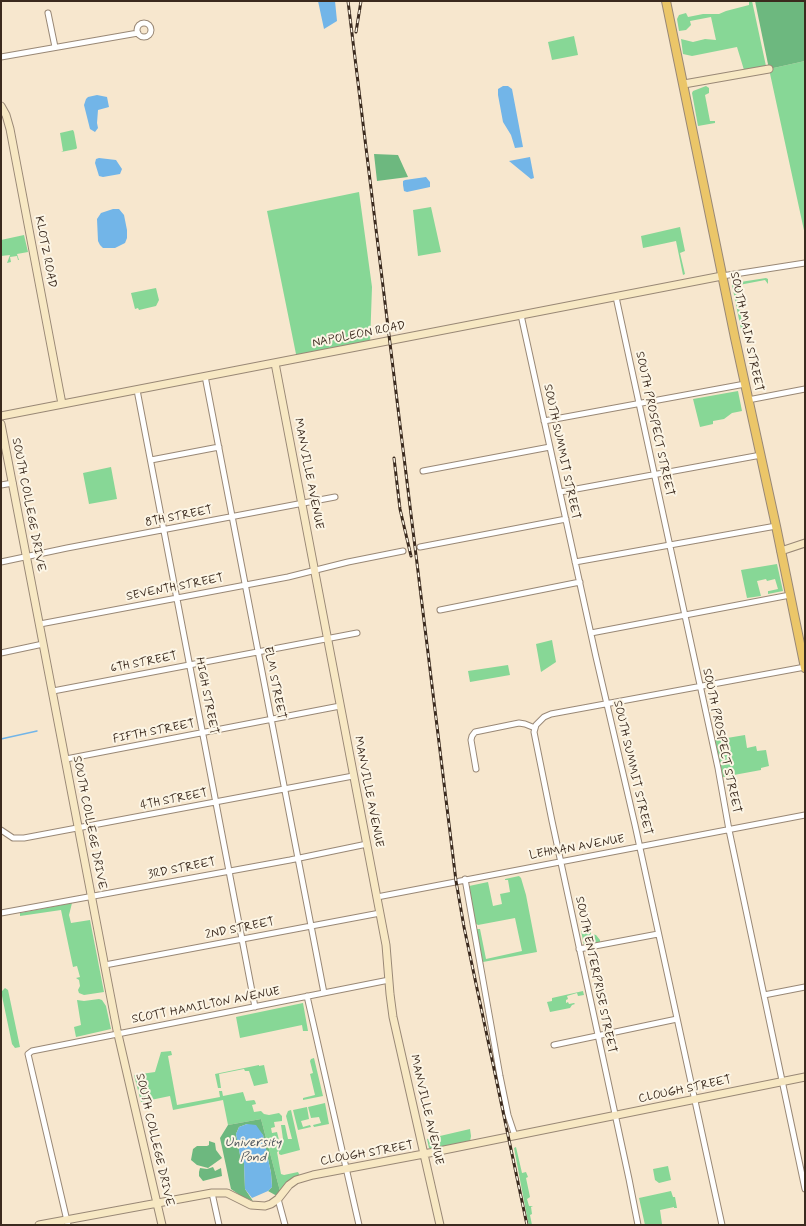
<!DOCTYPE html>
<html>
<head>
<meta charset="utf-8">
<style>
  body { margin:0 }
  #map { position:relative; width:806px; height:1226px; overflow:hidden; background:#f7e7ce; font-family:Mynerve,sans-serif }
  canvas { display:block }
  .frame { position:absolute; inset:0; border:2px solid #3b2a1e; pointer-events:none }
</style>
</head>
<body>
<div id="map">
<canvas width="806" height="1226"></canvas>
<div class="frame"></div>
</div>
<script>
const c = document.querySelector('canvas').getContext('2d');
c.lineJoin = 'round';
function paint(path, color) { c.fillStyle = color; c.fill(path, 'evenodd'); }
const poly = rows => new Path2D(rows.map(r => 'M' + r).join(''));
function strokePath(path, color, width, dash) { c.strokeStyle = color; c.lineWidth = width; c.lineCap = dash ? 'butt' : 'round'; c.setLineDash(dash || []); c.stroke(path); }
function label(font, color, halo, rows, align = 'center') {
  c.font = font + ' Mynerve,sans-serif'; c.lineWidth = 4; c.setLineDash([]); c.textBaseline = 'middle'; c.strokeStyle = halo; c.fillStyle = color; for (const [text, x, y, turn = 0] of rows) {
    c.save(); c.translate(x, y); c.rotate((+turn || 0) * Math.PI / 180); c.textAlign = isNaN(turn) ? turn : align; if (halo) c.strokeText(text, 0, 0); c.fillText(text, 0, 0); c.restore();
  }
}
paint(poly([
  [749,1,752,1,766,66,744,70,737,47,692,56,683,54,681,39,693,42,705,39,716,40,711,17,690,21,691,25,686,30,679,31,677,19,679,15,686,13,688,17,703,14,719,14,726,11,749,5],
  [574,36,578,55,552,60,548,42],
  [805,61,805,235,769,69],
  [706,86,709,88,709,93,705,95,710,121,715,121,715,123,698,126,692,93,693,91],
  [73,130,74,132,77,148,76,149,61,152,63,151,60,133],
  [359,192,372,287,370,344,297,359,267,211],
  [431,207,441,252,418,256,413,210],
  [680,227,685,251,680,253,685,274,683,275,676,241,643,248,641,236],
  [24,235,28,252,17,254,19,260,18,260,17,256,10,257,11,262,7,263,10,255,1,256,1,240],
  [766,278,768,279,768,284,765,280,739,285,740,291,736,292,744,332,748,332,749,333,742,334,732,285,734,283],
  [156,288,159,300,156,306,139,310,138,308,135,309,131,293],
  [738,391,742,411,732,413,724,419,713,421,713,424,700,427,693,399],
  [111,467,117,499,89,504,83,473],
  [777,564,783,591,768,594,768,591,769,591,778,589,775,579,767,581,766,579,757,581,761,596,747,598,741,570],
  [552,640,556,662,541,672,536,644],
  [508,665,510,675,470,682,468,671],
  [745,735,747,748,756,746,757,751,766,750,769,766,761,768,761,770,723,777,715,740],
  [519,876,521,878,526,895,537,952,483,962,476,929,480,929,486,959,522,951,515,918,478,925,475,923,469,886,488,882,493,906,502,904,500,894,510,892,508,880,505,880,505,879],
  [72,903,69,915,71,923,90,920,104,992,84,995,79,993,78,990,80,986,79,980,76,978,80,977,77,966,73,967,61,910,20,916,20,913],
  [590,930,591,934,596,935,600,940,600,942,584,945,581,931],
  [5,988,8,990,20,1047,15,1048,12,1044,2,996,2,991],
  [583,991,584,995,578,996,577,993,567,996,568,999,566,1000,566,1003,568,1002,569,1004,574,1003,575,1004,572,1005,570,1008,550,1012,547,1002,552,1001,552,998],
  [99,999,102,1000,106,1006,111,1029,76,1037,74,1027,81,1025,77,1000,84,1001],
  [303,1003,308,1031,303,1031,302,1025,240,1038,236,1017],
  [171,1051,172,1055,168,1056,177,1105,220,1097,219,1091,222,1091,223,1096,243,1092,246,1101,254,1100,255,1101,256,1104,252,1105,254,1112,261,1111,264,1114,269,1115,279,1113,282,1116,282,1121,274,1122,275,1127,271,1128,272,1133,277,1132,279,1140,283,1139,281,1125,285,1125,288,1139,292,1139,286,1116,288,1111,291,1110,300,1150,281,1155,279,1154,279,1151,277,1152,281,1174,284,1175,298,1172,300,1176,280,1191,261,1119,228,1125,223,1100,173,1110,170,1096,141,1102,134,1075,155,1072,161,1052],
  [314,1058,323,1096,303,1100,303,1098,315,1095,310,1074,313,1073,310,1061,311,1059],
  [259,1065,259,1066,264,1065,268,1083,254,1086,249,1071,245,1071,244,1069,219,1074,221,1088,218,1088,215,1074],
  [325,1103,329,1124,314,1127,313,1125,321,1123,319,1117,311,1118,308,1107],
  [307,1107,309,1119,301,1121,303,1127,310,1125,311,1127,298,1130,293,1110],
  [470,1129,471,1136,470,1142,433,1149,429,1148,427,1139],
  [516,1147,522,1173,526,1172,528,1177,526,1178,530,1197,527,1199,529,1206,533,1206,531,1207,532,1214,530,1215,532,1225,529,1225,528,1222,514,1148],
  [668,1166,671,1180,659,1183,655,1180,653,1169],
  [671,1191,673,1197,675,1197,677,1208,674,1208,674,1207,660,1210,662,1224,645,1225,639,1198]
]), '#87d796');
paint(poly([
  [755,1,805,1,805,61,769,69],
  [374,154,398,155,408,177,377,181],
  [261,1119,280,1191,277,1196,268,1191,272,1187,271,1173,263,1135,247,1124,239,1127,236,1134,240,1155,244,1162,245,1189,253,1201,241,1196,231,1189,220,1138,228,1125],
  [209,1141,215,1143,216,1150,222,1158,208,1168,197,1165,191,1160,193,1149,197,1146,207,1146,209,1145],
  [213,1167,215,1171,221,1168,222,1176,203,1181,199,1176,199,1172,200,1168,207,1169]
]), '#6db87f');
paint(poly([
  [318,1,335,1,337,21,324,29],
  [503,86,508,86,512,89,523,147,515,148,511,135,503,122,498,95,498,89],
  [97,95,107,97,109,107,98,110,97,123,98,128,95,132,90,129,84,105,86,99,88,97],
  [530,157,534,178,531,179,509,161],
  [99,158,116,160,122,169,120,174,103,177,99,176,95,163,96,159],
  [426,177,430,182,430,187,407,192,404,191,403,185,403,181,405,180],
  [113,209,119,209,124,215,127,230,127,238,125,243,115,248,103,248,100,245,98,241,97,219,101,213],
  [247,1124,256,1125,263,1135,271,1173,272,1187,268,1191,252,1198,245,1189,244,1163,240,1155,236,1134,239,1127]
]), '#72b5e8');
strokePath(poly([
  [1,739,37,731]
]), '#72b5e8', 1.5);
const street = poly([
  [48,13,55,47],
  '137 30a7 7 0 1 1 14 0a7 7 0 1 1-14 0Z',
  [1,57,138,33],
  [722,276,805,263],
  [616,297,718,768,729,830,805,1189],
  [521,315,596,657,635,825,722,1225],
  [205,376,324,993],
  [137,390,255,1007],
  [748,400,805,389],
  [544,421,745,384],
  [151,460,219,447],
  [423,471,550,447],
  [1,485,13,483],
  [560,492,761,455],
  [420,547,566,519],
  [1,562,67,548,335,497],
  [575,562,776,526],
  [440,610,580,582],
  [40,624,288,577,348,562,403,551],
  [591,633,790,595],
  [1,653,43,644],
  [53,691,357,633],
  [66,759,340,706],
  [476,769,471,740,472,736,475,732,519,723,525,724,535,728],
  [1,830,13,838,24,838,353,776],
  [465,879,500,1076,508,1115,515,1136],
  [377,897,805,815],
  [1,913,290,860,367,844],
  [579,949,658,934],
  [105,965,380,913],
  [764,995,805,987],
  [307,996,359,1225],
  [554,1045,677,1019],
  [212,1193,219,1225],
  [278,1199,285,1225],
  [68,1225,28,1054,32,1051,389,980],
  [638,1225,629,1179,552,821,534,732,536,725,544,717,551,714,805,667]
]);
const secondary = poly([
  [684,84,769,69],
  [1,106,6,115,10,129,62,404],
  [275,363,386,945,390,994,393,1017,440,1225],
  [1,416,722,276],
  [1,424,117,1030,162,1225],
  [781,551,805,543],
  [39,1225,212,1193,227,1193,251,1205,265,1206,271,1204,278,1199,289,1185,296,1180,313,1175,429,1153,805,1077]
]);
const primary = poly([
  [666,1,735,338,776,526,805,668]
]);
strokePath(street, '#998876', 7);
strokePath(secondary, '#998876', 9);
strokePath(primary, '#998876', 10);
strokePath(street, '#fff', 5);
strokePath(secondary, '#f7e8c3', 7);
strokePath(primary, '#ebc669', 8);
const rail = poly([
  [348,1,456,881,464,927,527,1225],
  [356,32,361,1],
  [394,458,400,509,411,556]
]);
strokePath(rail, '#3b2a1e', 3);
strokePath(rail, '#fcf5e5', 1.5, [4.5]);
label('12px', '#3b2a1e', '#fcf5e5', [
  ["KLOTZ ROAD",45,252,79],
  ["SOUTH MAIN STREET",746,332,78],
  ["NAPOLEON ROAD",359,335,-11],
  ["SOUTH PROSPECT STREET",654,424,78],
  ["SOUTH SUMMIT STREET",561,452,78],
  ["MANVILLE AVENUE",308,474,79],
  ["SOUTH COLLEGE DRIVE",28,505,79],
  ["8TH STREET",179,517,-11],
  ["SEVENTH STREET",175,588,-11],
  ["6TH STREET",144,663,-11],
  ["ELM STREET",274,683,79],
  ["HIGH STREET",206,696,79],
  ["FIFTH STREET",154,732,-11],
  ["SOUTH PROSPECT STREET",721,741,78],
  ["SOUTH SUMMIT STREET",632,768,77],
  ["MANVILLE AVENUE",368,792,79],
  ["4TH STREET",174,800,-11],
  ["SOUTH COLLEGE DRIVE",89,823,79],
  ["LEHMAN AVENUE",577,848,-10],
  ["3RD STREET",182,869,-11],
  ["2ND STREET",240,929,-11],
  ["SOUTH ENTERPRISE STREET",595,975,78],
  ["SCOTT HAMILTON AVENUE",206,1006,-11],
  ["CLOUGH STREET",685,1090,-12],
  ["MANVILLE AVENUE",426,1110,77],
  ["SOUTH COLLEGE DRIVE",154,1140,77],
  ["CLOUGH STREET",367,1154,-10]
]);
label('italic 13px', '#4c545b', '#fcf5e5', [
  ["University",253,1143],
  ["Pond",253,1158]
]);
</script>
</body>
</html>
